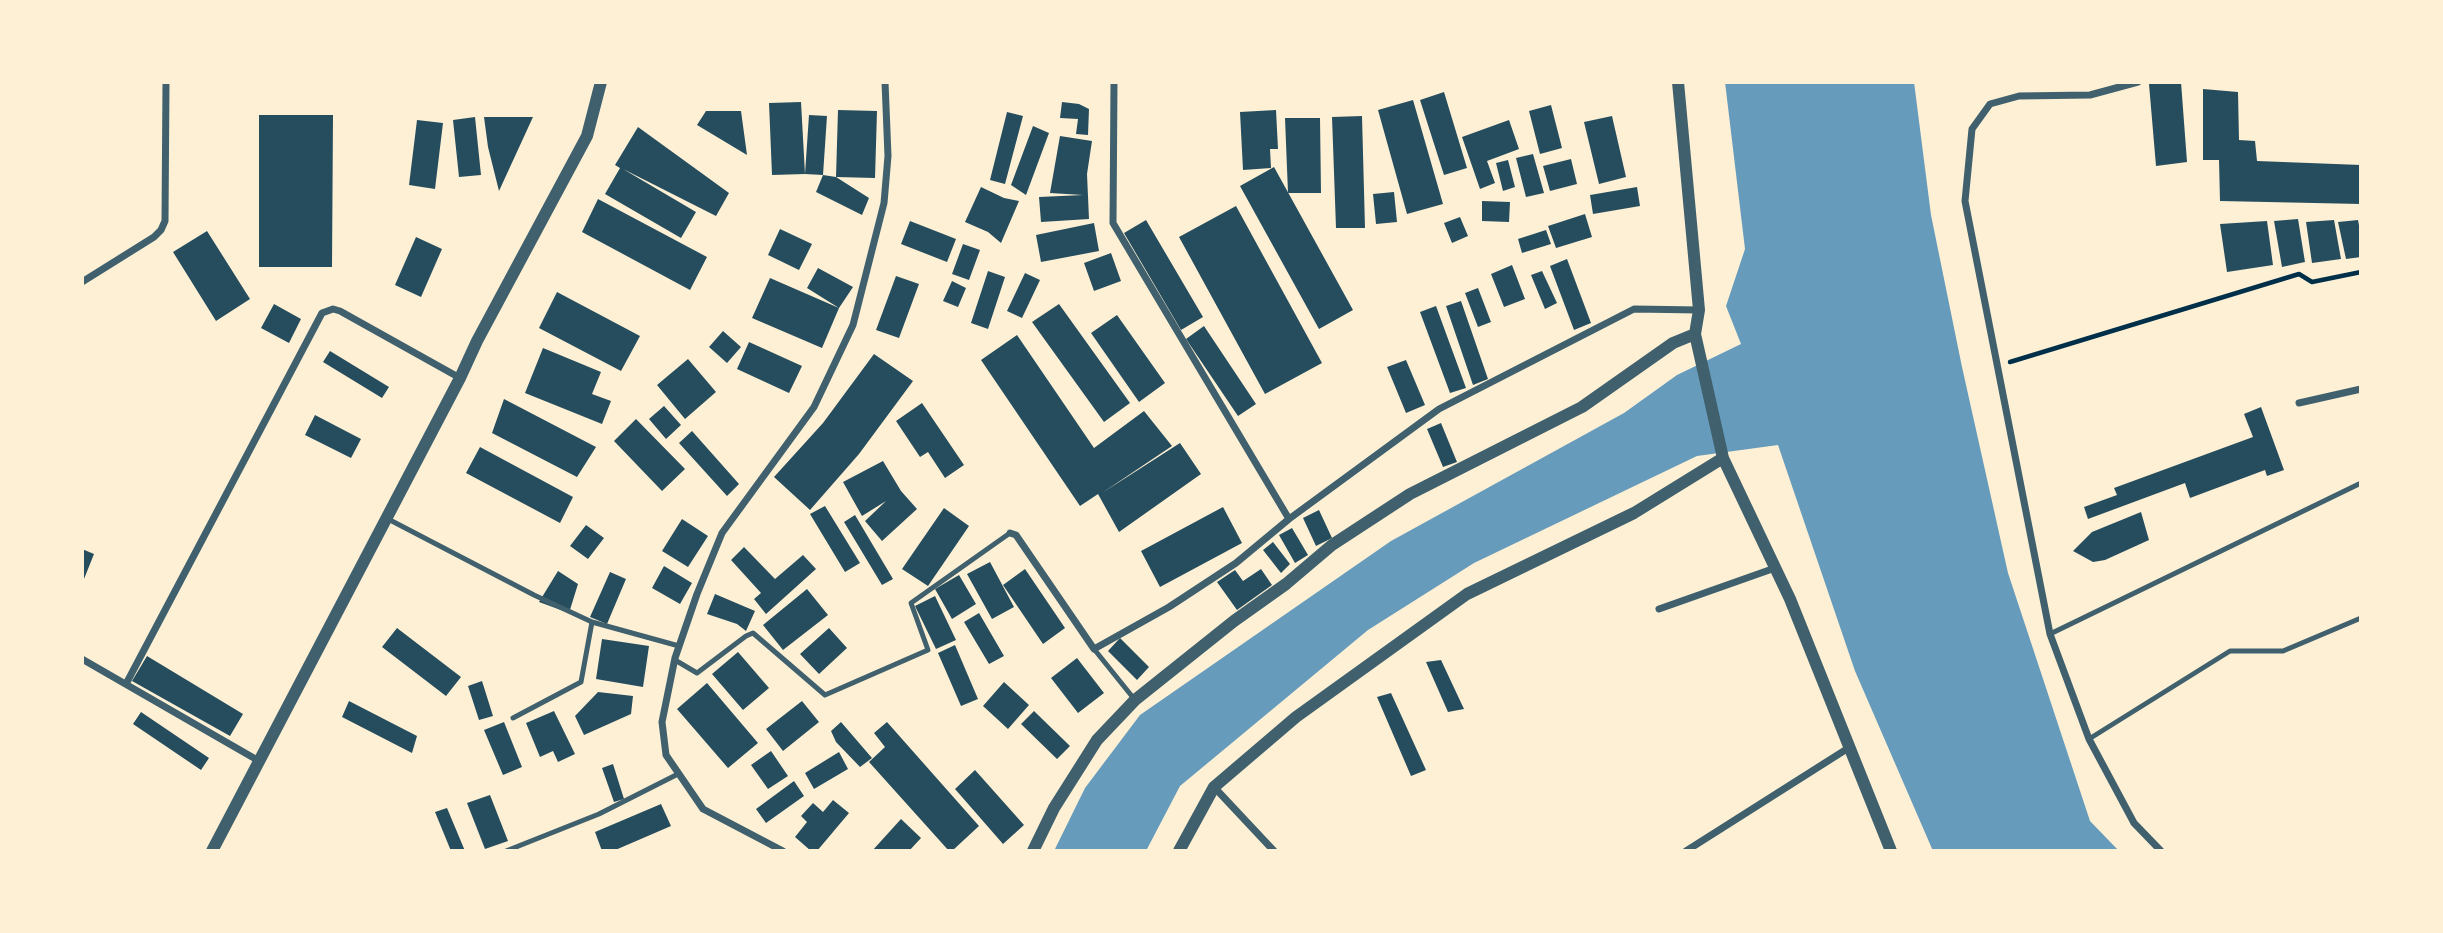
<!DOCTYPE html>
<html>
<head>
<meta charset="utf-8">
<style>
  body { margin:0 }
  #map { position:relative; width:2443px; height:933px; overflow:hidden; background:#fdf0d5; font-family:"Varela Round",sans-serif }
  canvas { display:block }
  .frame { position:absolute; inset:0; border:84px solid #fdf0d5; pointer-events:none }
</style>
</head>
<body>
<div id="map">
<canvas width="2443" height="933"></canvas>
<div class="frame"></div>
</div>
<script>
const c = document.querySelector('canvas').getContext('2d');
c.lineJoin = 'round';
function paint(path, color) { c.fillStyle = color; c.fill(path, 'evenodd'); }
const poly = rows => new Path2D(rows.map(r => 'M' + r).join(''));
function strokePath(path, color, width, dash) { c.strokeStyle = color; c.lineWidth = width; c.lineCap = dash ? 'butt' : 'round'; c.setLineDash(dash || []); c.stroke(path); }
paint(poly([
  [1725,82,1914,82,1931,215,1962,367,2008,573,2090,821,2119,851,1933,851,1855,671,1778,445,1697,456,1474,563,1368,630,1180,786,1146,851,1054,851,1085,788,1140,715,1391,541,1624,413,1677,375,1741,344,1726,306,1745,249]
]), '#669bbc');
paint(poly([
  [2181,82,2187,162,2156,166,2149,84],
  [2203,89,2238,92,2239,140,2255,141,2257,161,2361,165,2361,204,2220,201,2219,160,2203,160],
  [1444,92,1467,168,1444,175,1420,100],
  [1413,100,1443,204,1407,214,1378,110],
  [801,102,805,174,772,175,769,103],
  [1062,102,1079,104,1089,109,1088,135,1076,134,1078,119,1060,118],
  [1551,105,1562,148,1540,154,1529,111],
  [838,110,877,111,875,178,836,177,869,198,862,215,816,192,823,175,836,177],
  [1276,110,1278,149,1270,149,1271,168,1243,170,1240,112],
  [706,111,741,111,747,155,697,125],
  [1007,112,1023,116,1005,184,990,180],
  [259,115,333,115,332,267,259,267],
  [809,115,827,116,823,175,805,174],
  [1362,116,1365,228,1336,228,1332,117],
  [1612,116,1626,177,1599,184,1584,122],
  [475,117,481,175,459,177,453,120],
  [484,117,533,117,499,191,488,147],
  [1285,118,1320,118,1321,193,1288,193],
  [417,120,443,123,435,189,409,185],
  [1509,120,1519,149,1487,161,1495,183,1480,189,1462,137],
  [1033,126,1049,133,1026,195,1011,185],
  [638,127,729,193,716,216,623,169,696,212,681,238,605,194,620,168,615,165],
  [1060,136,1092,141,1087,174,1089,219,1041,222,1039,197,1083,195,1050,193],
  [1533,154,1544,193,1526,197,1516,158],
  [1571,159,1577,184,1550,191,1543,166],
  [1508,160,1515,187,1503,191,1496,163],
  [1274,167,1353,310,1319,329,1240,186],
  [981,187,1004,198,1019,201,1001,243,988,232,965,222],
  [1637,187,1640,206,1593,214,1590,195],
  [1394,192,1397,222,1376,224,1373,194],
  [598,199,707,257,690,290,582,232],
  [1482,201,1510,202,1509,222,1482,221],
  [1236,206,1322,363,1265,394,1179,237],
  [1585,214,1592,237,1556,248,1548,226],
  [1460,217,1468,236,1452,243,1444,223],
  [2298,219,2305,262,2282,267,2274,221],
  [1146,220,1203,317,1181,330,1124,233],
  [2334,220,2341,259,2312,263,2306,222],
  [2358,220,2361,236,2361,257,2346,259,2338,222],
  [910,221,956,239,947,262,901,244],
  [2267,221,2273,265,2227,272,2220,224],
  [1094,223,1099,251,1041,262,1036,235],
  [780,229,812,244,799,270,768,255],
  [1546,230,1551,244,1522,253,1518,239],
  [207,231,250,299,216,321,173,252],
  [416,237,442,249,421,297,395,285],
  [963,244,980,250,969,280,952,274],
  [1111,253,1121,281,1094,291,1084,263],
  [1567,259,1591,323,1574,330,1550,266],
  [1512,265,1525,299,1504,307,1491,274],
  [818,268,853,287,839,308,822,348,752,318,770,278,839,308,807,288],
  [988,271,1005,277,988,329,971,323],
  [1542,271,1557,303,1545,309,1531,275],
  [1025,273,1040,280,1022,318,1007,311],
  [896,276,919,284,899,338,876,330],
  [952,281,966,288,958,307,943,301],
  [1478,288,1491,322,1478,327,1465,293],
  [557,292,640,336,621,371,539,328],
  [1461,301,1488,379,1473,385,1446,306],
  [274,304,301,319,289,343,261,328],
  [1059,304,1130,403,1104,422,1032,322],
  [1436,306,1466,388,1450,393,1420,312],
  [1117,315,1165,383,1139,402,1091,333],
  [1204,326,1256,404,1238,416,1186,339],
  [723,331,741,347,727,363,709,347],
  [1017,335,1094,448,1144,411,1172,446,1102,493,1180,443,1201,474,1119,532,1098,494,1080,506,981,360],
  [749,342,802,366,789,393,737,369],
  [543,348,601,372,592,394,611,401,602,424,525,393],
  [330,351,389,387,382,398,323,362],
  [874,354,913,381,859,454,810,510,774,477,823,423],
  [688,359,716,392,685,419,657,385],
  [1406,360,1425,405,1406,413,1387,367],
  [504,399,596,447,577,477,492,433],
  [922,403,964,465,945,478,928,452,920,457,896,421],
  [664,406,681,425,666,439,649,419],
  [2261,407,2284,470,2267,476,2265,470,2190,498,2185,483,2088,519,2084,507,2117,495,2114,488,2253,437,2244,414],
  [315,415,361,439,351,458,305,435],
  [636,419,685,469,662,491,614,441],
  [1441,423,1457,462,1443,467,1427,429],
  [692,431,739,484,727,496,679,443],
  [480,447,573,497,560,523,466,473],
  [883,461,901,491,917,509,882,541,865,521,886,501,862,516,843,482],
  [825,506,860,563,845,572,810,514],
  [1223,507,1242,543,1160,587,1141,551],
  [944,508,969,526,928,586,902,569],
  [1319,510,1332,538,1316,546,1303,518],
  [2141,512,2149,540,2105,560,2093,562,2073,551,2092,532],
  [855,515,893,579,882,585,844,522],
  [682,519,708,536,688,567,662,551],
  [586,525,604,538,588,559,570,546],
  [1292,528,1308,555,1295,563,1279,535],
  [1273,542,1290,564,1281,573,1263,550],
  [744,547,775,579,803,555,816,569,766,614,754,599,761,593,731,560],
  [82,549,94,554,82,584],
  [990,562,1014,607,992,619,967,574],
  [664,566,692,583,680,604,652,588],
  [1025,569,1065,628,1043,644,1003,585],
  [1261,569,1272,585,1237,610,1217,582,1235,570,1243,581],
  [558,571,578,584,569,613,539,602],
  [610,572,626,579,607,624,590,617],
  [959,575,976,604,952,619,935,589],
  [807,589,828,615,783,650,763,625],
  [715,594,755,611,746,631,737,624,707,614],
  [935,596,956,640,936,649,915,606],
  [979,613,1004,656,989,664,964,622],
  [397,628,461,677,446,696,382,647],
  [829,628,847,648,819,674,800,654],
  [1120,638,1149,667,1137,680,1108,651],
  [602,639,649,646,643,687,596,679],
  [955,645,978,699,961,706,938,653],
  [738,652,769,688,743,710,712,674],
  [147,656,243,714,230,736,132,681],
  [1077,658,1104,693,1078,713,1051,678],
  [1441,660,1464,709,1448,712,1426,662],
  [482,681,493,716,479,720,468,686],
  [1004,682,1029,705,1008,729,983,706],
  [707,683,758,743,728,768,677,709],
  [598,692,633,696,631,714,584,735,575,716],
  [1391,693,1426,770,1411,776,1377,697],
  [349,701,417,736,412,753,342,717],
  [802,701,819,722,783,751,766,729],
  [554,711,575,754,558,762,553,751,540,757,526,723],
  [1034,711,1070,746,1057,759,1021,724],
  [141,712,209,758,201,770,133,724],
  [504,722,522,767,503,775,484,730],
  [841,722,872,758,860,767,836,742,831,731],
  [887,722,979,826,952,851,949,851,869,762,885,747,874,733],
  [771,751,788,776,768,789,751,765],
  [839,752,848,769,814,789,805,773],
  [613,764,624,799,614,802,602,768],
  [975,770,1024,825,1003,844,955,789],
  [794,781,804,796,766,823,756,809],
  [490,795,508,841,485,849,467,803],
  [833,800,849,813,817,851,811,851,795,837,807,822,801,816,813,803,823,812],
  [661,804,671,826,613,851,602,851,595,832],
  [447,808,465,851,451,851,435,812],
  [901,819,921,838,909,851,872,851]
]), '#264d5e');
strokePath(poly([
  [2010,362,2299,274,2312,282,2361,272]
]), '#003049', 4.5);
strokePath(poly([
  [388,519,534,595,592,622,679,646],
  [2050,634,2361,483],
  [1094,649,1135,700],
  [675,660,697,673,746,636,753,633,825,695,928,650,911,603,1010,533],
  [513,718,581,682,592,622],
  [2089,739,2230,651,2283,651,2361,618],
  [506,851,599,814,678,774]
]), '#3f606c', 5);
strokePath(poly([
  [1114,82,1113,223,1289,519],
  [2138,82,2090,95,2019,96,1990,104,1972,129,1965,201,2050,634,2089,739,2134,823,2161,851],
  [82,282,154,237,161,230,165,221,166,82],
  [2299,403,2361,389],
  [1010,533,1016,535,1094,649,1169,607,1236,563,1289,519,1439,409,1634,309,1699,310],
  [1659,609,1775,568],
  [82,659,259,761],
  [126,684,322,313,333,309,340,311,460,378],
  [1214,787,1274,851],
  [783,851,703,809,666,755,662,722,675,658,697,594,722,533,814,407,853,325,884,203,888,156,885,82],
  [1686,851,1850,747]
]), '#3f606c', 7);
strokePath(poly([
  [1678,82,1699,310,1695,334,1723,458,1790,599,1891,851],
  [212,851,460,378,477,341,587,136,601,82],
  [1033,851,1054,808,1097,740,1135,700,1234,621,1286,584,1332,545,1410,494,1582,407,1673,343,1695,334],
  [1179,851,1214,787,1296,717,1467,594,1634,513,1723,458]
]), '#3f606c', 12);
</script>
</body>
</html>
